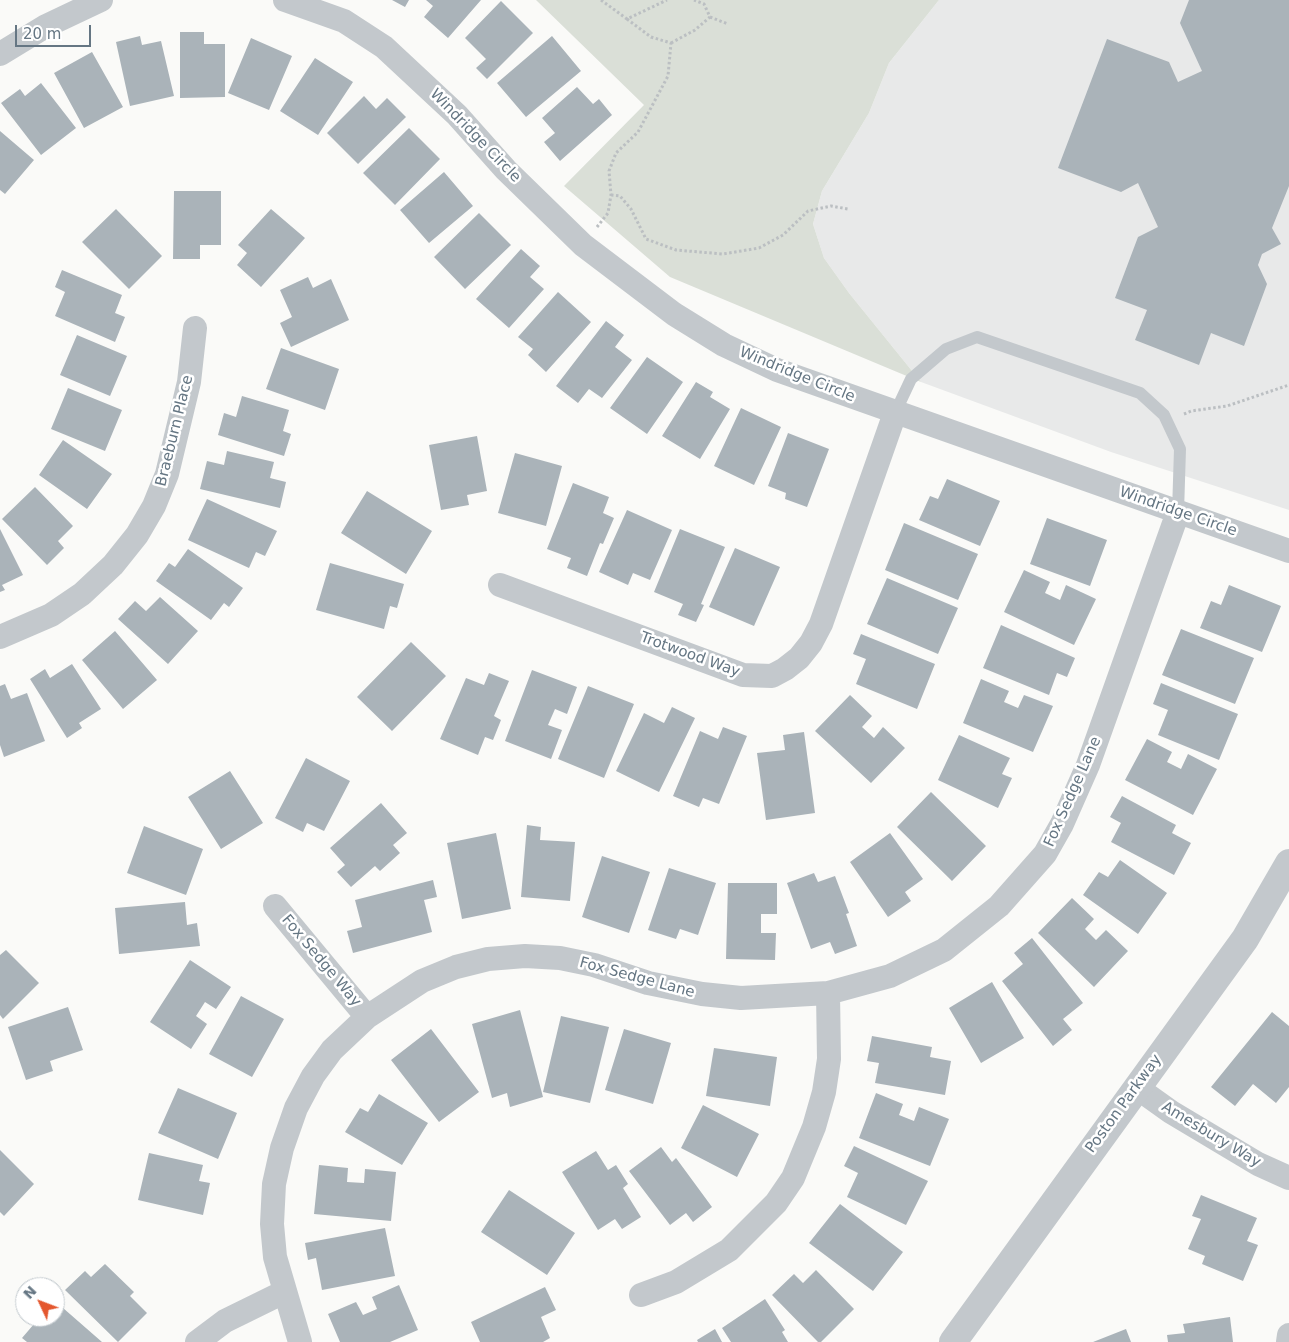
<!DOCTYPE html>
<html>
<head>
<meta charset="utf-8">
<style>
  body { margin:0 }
  #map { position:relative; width:1289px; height:1342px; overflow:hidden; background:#fafaf8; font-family:"DejaVu Sans",sans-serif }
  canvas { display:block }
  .north { position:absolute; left:15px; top:1277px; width:50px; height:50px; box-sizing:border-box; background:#fff; border:1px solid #c1c8cd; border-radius:50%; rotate:313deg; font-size:14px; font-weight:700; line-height:20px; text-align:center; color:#657683 }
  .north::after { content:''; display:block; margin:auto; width:18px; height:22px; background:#e4572e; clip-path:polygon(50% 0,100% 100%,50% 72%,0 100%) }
  .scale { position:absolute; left:15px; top:25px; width:76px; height:22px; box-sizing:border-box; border:2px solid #657683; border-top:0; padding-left:6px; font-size:15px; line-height:18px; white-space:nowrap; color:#657683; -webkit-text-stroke:4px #fff; paint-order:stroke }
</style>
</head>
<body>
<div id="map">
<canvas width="1289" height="1342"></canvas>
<div class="north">N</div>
<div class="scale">20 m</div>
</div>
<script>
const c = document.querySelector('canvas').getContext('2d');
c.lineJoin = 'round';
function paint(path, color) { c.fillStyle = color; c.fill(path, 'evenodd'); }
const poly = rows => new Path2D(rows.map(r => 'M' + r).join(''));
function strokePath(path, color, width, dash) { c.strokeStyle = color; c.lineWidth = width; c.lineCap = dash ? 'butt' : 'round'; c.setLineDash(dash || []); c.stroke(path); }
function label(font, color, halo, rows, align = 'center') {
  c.font = font + ' "DejaVu Sans",sans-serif'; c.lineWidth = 5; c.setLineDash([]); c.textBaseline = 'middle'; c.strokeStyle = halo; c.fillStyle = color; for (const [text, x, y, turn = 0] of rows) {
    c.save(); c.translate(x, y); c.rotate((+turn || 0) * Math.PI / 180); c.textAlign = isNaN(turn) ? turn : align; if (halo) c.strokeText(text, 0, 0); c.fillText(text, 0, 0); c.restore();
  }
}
paint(poly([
  [939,0,1289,0,1289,510,1111,452,921,382,849,293,824,258,813,224,822,191,869,113,889,63]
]), '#e8e9e9');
paint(poly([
  [536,0,939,0,889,63,869,113,822,191,813,224,824,258,849,293,921,382,670,277,564,186,644,105]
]), '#dadfd7');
paint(poly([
  [392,0,409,0,405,7],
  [426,0,481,0,448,38,424,17,433,6],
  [1189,0,1289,0,1289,186,1272,228,1281,244,1262,254,1258,265,1267,284,1244,346,1211,333,1199,365,1135,340,1147,310,1115,298,1138,237,1158,227,1138,183,1121,192,1058,168,1107,39,1169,62,1178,82,1202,71,1180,23],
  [501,1,533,33,487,79,476,68,486,59,465,38],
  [180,32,204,32,204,44,225,44,225,97,180,98],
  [140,36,142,45,161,41,174,96,130,106,116,42],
  [552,36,581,71,526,117,497,83],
  [251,38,292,56,269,110,228,93],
  [92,52,123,107,84,128,54,73],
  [315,58,353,82,318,135,280,111],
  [41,83,76,128,41,155,1,103,20,89,25,96],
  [577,87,593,104,599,99,612,115,560,161,544,142,555,133,542,118],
  [364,96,376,109,387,98,406,117,358,164,327,133],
  [409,128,440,159,395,205,363,173],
  [0,131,34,160,5,194,0,190],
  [444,172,473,206,429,243,400,210],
  [174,191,221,191,221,245,200,245,200,259,173,259],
  [116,209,162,256,129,289,82,242],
  [271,209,305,238,261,287,237,265,247,253,238,245],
  [479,213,511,245,465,289,434,257],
  [521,249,540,266,530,277,544,289,509,328,476,299],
  [62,270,122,295,115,313,125,317,115,342,55,316,65,292,55,287],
  [308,277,313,288,331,279,349,320,291,347,280,323,292,317,280,290],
  [558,292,591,322,546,372,528,355,533,349,518,337],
  [606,321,624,335,615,347,632,360,602,398,589,389,578,403,556,386],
  [77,335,127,356,110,396,60,375],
  [281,348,339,369,325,410,266,389],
  [647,357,683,382,647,434,610,408],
  [696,382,713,392,710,397,730,409,700,459,662,436],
  [68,388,122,410,105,451,51,429],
  [242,396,289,410,283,431,291,434,284,456,218,435,224,413,236,417],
  [741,408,781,427,754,485,714,466],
  [788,433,829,449,807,507,785,499,786,493,768,486],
  [477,436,487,491,467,495,469,505,441,510,429,445],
  [63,440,112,474,87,509,39,475],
  [227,451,274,462,270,478,286,482,280,508,200,489,207,461,224,465],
  [515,453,562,466,546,526,498,513],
  [947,479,1000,501,980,546,919,520,930,496,938,499],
  [573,483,609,497,603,513,614,518,603,544,600,543,587,576,567,568,571,558,547,549],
  [35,487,73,526,58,541,64,548,47,565,2,519],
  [367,491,432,531,406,574,341,533],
  [207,499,277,531,265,556,256,552,249,568,188,540],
  [627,510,672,530,650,580,633,573,628,585,599,572],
  [1047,518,1107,540,1090,586,1030,564],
  [904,523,978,554,958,600,885,570],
  [0,529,23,575,2,585,5,590,0,592],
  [680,529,725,547,701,604,704,605,696,622,678,615,683,604,654,592],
  [735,548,780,567,754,626,709,607],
  [188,549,243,588,229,607,224,603,211,620,156,581,169,563,175,567],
  [330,563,404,584,397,608,390,606,384,629,316,610],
  [1024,570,1050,582,1045,593,1060,600,1066,585,1096,599,1074,645,1004,612],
  [887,578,958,608,938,654,867,624],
  [1229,585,1281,606,1262,652,1200,628,1211,601,1221,605],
  [160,597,198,631,168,664,118,619,135,601,146,611],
  [1001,625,1075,658,1067,677,1057,673,1049,695,983,668],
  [1181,629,1254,658,1235,704,1162,675],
  [115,631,157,680,123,709,82,660],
  [861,634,935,664,917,709,856,684,866,659,853,654],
  [411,642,446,676,392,731,357,697],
  [72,664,101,709,79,723,82,728,67,738,30,679,45,669,50,678],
  [532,670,577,687,567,714,555,709,548,725,562,730,551,759,505,741],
  [489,673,509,681,494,716,501,720,493,740,485,737,478,755,440,739,466,678,484,685],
  [981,679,1009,691,1004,702,1018,708,1024,695,1053,706,1033,752,963,723],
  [1161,683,1238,714,1219,760,1158,735,1168,710,1153,704],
  [5,684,11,699,27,693,45,741,4,757,0,745,0,686],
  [588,686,634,704,604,778,558,759],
  [850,695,872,716,862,727,874,738,883,727,905,748,871,783,815,731],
  [672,707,695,718,659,792,616,771,644,713,664,723],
  [723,727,747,736,719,804,703,798,699,807,673,796,700,731,718,739],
  [804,732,815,813,766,820,757,753,785,750,783,735],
  [959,735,1010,758,1002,774,1012,778,998,808,938,780],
  [1147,739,1172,752,1167,762,1181,769,1188,754,1217,769,1193,815,1125,780],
  [306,758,350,781,324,831,307,823,303,832,275,818],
  [230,771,263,823,221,849,188,797],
  [931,792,986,846,952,881,897,827],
  [1122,796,1176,825,1172,833,1191,843,1174,875,1111,842,1121,823,1110,817],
  [381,803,407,833,393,845,400,853,380,871,375,866,351,887,337,872,345,865,330,848],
  [527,825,541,827,540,840,575,842,570,901,521,897],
  [144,826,203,849,186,895,127,873],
  [496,833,511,909,462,919,447,843],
  [890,833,923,879,905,892,911,901,888,917,850,862],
  [602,856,650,872,629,933,582,917],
  [1120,860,1167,893,1138,934,1083,895,1099,872,1108,877],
  [669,868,716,883,698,935,680,929,676,939,648,930],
  [814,873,818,882,835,876,849,913,846,914,857,946,835,954,830,942,811,949,787,883],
  [433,880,437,897,424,900,432,932,353,953,347,931,362,927,355,900],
  [728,883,777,883,777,914,761,914,761,933,776,933,775,960,726,959],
  [1072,898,1094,919,1085,929,1096,940,1106,930,1128,951,1094,987,1038,933],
  [185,902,187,925,197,923,200,946,119,954,115,908],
  [1032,938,1083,1003,1063,1019,1072,1030,1053,1046,1002,981,1023,964,1014,953],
  [6,950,39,983,3,1019,0,1015,0,955],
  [190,960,231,987,216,1009,205,1002,196,1016,207,1024,191,1049,150,1022],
  [992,982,1024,1038,981,1063,949,1008],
  [241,996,284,1019,252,1077,209,1054],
  [68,1007,83,1050,50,1061,53,1071,26,1080,8,1027],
  [520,1010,543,1097,510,1107,507,1093,492,1098,472,1024],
  [1272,1012,1289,1026,1289,1087,1276,1103,1253,1084,1235,1106,1211,1087],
  [561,1016,609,1027,590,1103,543,1092],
  [431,1029,479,1092,439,1122,391,1060],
  [624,1029,671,1043,653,1104,605,1090],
  [872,1036,932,1047,930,1057,951,1061,945,1095,875,1083,879,1063,867,1061],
  [714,1048,777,1057,770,1106,706,1096],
  [178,1088,237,1113,218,1159,158,1133],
  [876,1093,903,1104,899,1115,914,1121,919,1107,949,1119,930,1166,859,1138],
  [379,1094,428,1123,402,1165,345,1132,360,1108,368,1112],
  [703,1105,759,1134,737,1177,681,1148],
  [854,1146,928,1181,906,1225,847,1197,858,1173,844,1166],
  [661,1147,672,1162,676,1158,712,1207,693,1222,686,1213,670,1225,629,1171],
  [0,1150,34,1184,4,1216,0,1212],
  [596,1151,608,1170,616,1165,628,1184,623,1188,641,1217,622,1229,615,1219,598,1230,562,1172],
  [149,1153,203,1165,199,1181,210,1183,203,1215,138,1200],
  [319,1165,348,1168,347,1182,364,1183,365,1169,396,1172,391,1221,314,1214],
  [509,1190,575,1233,547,1275,481,1232],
  [1201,1195,1257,1218,1247,1241,1258,1245,1243,1281,1202,1264,1205,1256,1188,1249,1201,1219,1192,1216],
  [840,1204,903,1252,873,1291,809,1243],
  [385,1228,395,1276,322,1290,316,1258,308,1260,305,1243],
  [105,1264,134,1292,130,1296,147,1313,118,1342,65,1290,85,1271,91,1277],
  [816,1270,854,1309,821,1342,818,1342,772,1295,794,1274,803,1283],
  [399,1285,418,1330,390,1342,340,1342,328,1314,356,1302,363,1315,377,1309,372,1297],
  [545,1287,556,1310,541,1317,550,1338,543,1342,480,1342,471,1322],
  [765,1299,785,1330,782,1332,788,1342,731,1342,722,1328],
  [55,1301,102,1342,27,1342,22,1338,40,1317,55,1317],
  [1230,1317,1233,1342,1168,1342,1167,1335,1185,1333,1183,1324],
  [715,1329,722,1342,698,1342,697,1340],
  [1126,1329,1131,1342,1093,1342]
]), '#aab3b9');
strokePath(poly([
  [601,0,627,19,667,0],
  [710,17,728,24],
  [671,43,695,30,710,17,704,4,694,0],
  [611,195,620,196,631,209,646,239,676,250,723,254,759,248,783,235,808,211,831,206,848,209],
  [597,227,608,213,611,195,609,171,616,153,638,132,668,76,671,43,651,37,627,19],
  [1184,414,1191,411,1227,406,1289,385]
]), '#bbbfc2', 3, [2.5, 2.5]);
strokePath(poly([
  [895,413,911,379,946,349,977,337,1140,393,1164,415,1180,449,1178,512]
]), '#c3c8cc', 12);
strokePath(poly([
  [285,0,344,21,384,47,457,115,506,170,583,245,674,314,724,345,777,370,1289,551],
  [0,54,46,26,101,0],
  [500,585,743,675,772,676,785,669,799,658,811,643,821,624,895,413],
  [0,637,51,615,82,594,113,565,137,535,154,506,167,474,189,382,195,328],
  [275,906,367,1017],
  [1136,1087,1171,1112,1258,1164,1289,1178],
  [641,1295,676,1282,729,1250,776,1203,793,1178,814,1127,824,1092,829,1059,828,993],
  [197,1342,225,1321,284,1292],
  [300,1342,275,1257,272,1224,274,1184,282,1148,296,1108,313,1076,332,1050,367,1017,422,981,456,967,488,959,525,956,560,958,594,965,648,983,702,994,741,998,828,993,890,976,944,950,999,906,1045,854,1062,824,1088,765,1178,512],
  [1288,1342,1289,1335]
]), '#c3c8cc', 24);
strokePath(poly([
  [953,1342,1245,939,1289,863]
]), '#c3c8cc', 28);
label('15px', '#657683', '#fff', [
  ["Windridge Circle",475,136,46],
  ["Windridge Circle",797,375,22],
  ["Braeburn Place",175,431,-76],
  ["Windridge Circle",1178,512,19],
  ["Trotwood Way",690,655,20],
  ["Fox Sedge Lane",1073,792,-66],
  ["Fox Sedge Way",321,961,50],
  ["Fox Sedge Lane",637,978,15],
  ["Poston Parkway",1124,1104,-54],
  ["Amesbury Way",1211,1135,31]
]);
</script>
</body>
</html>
